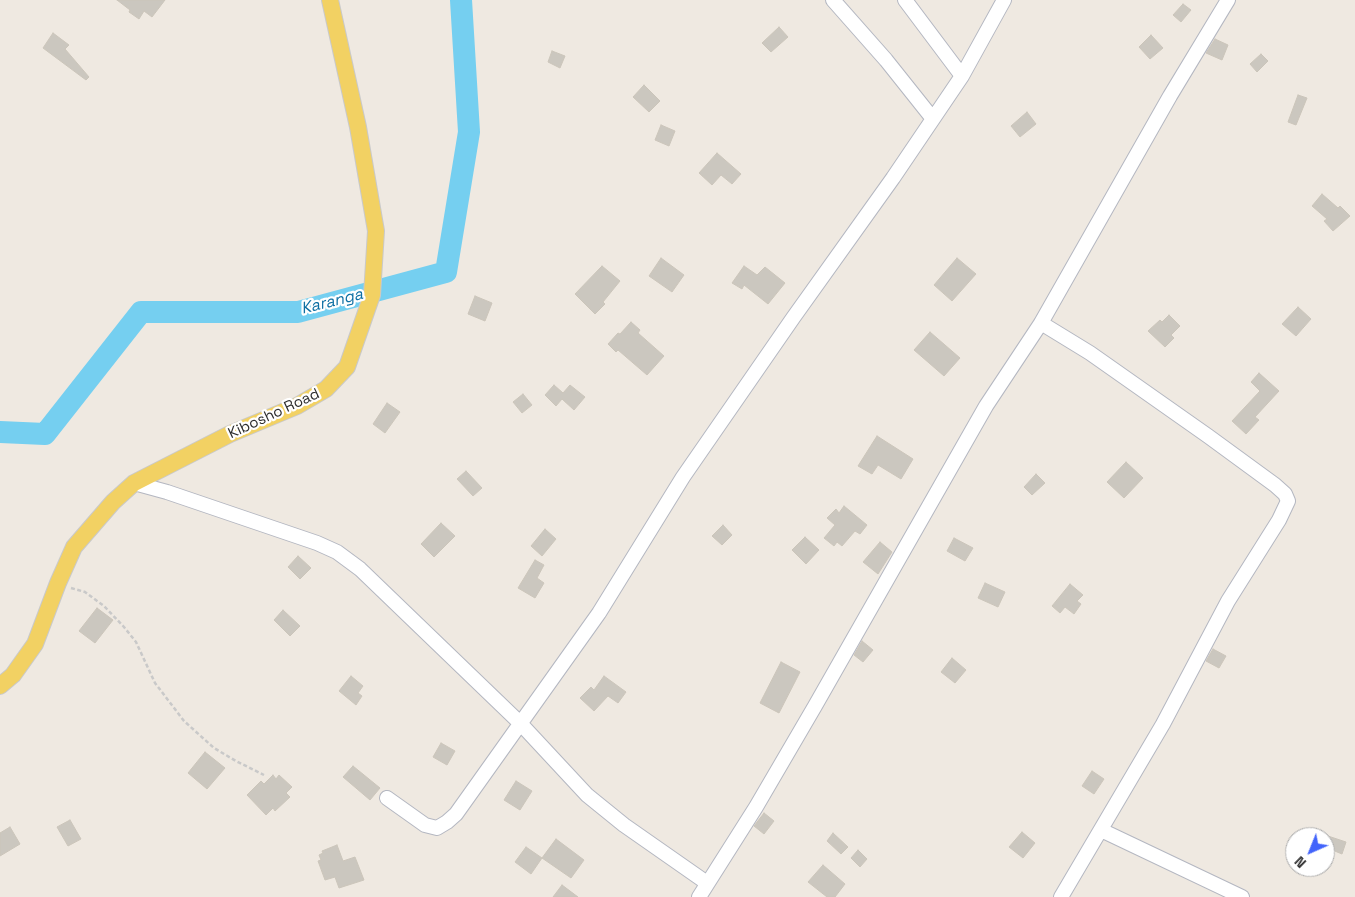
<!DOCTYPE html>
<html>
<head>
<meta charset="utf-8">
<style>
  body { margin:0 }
  #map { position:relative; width:1355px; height:897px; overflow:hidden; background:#efe9e1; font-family:"Space Grotesk",sans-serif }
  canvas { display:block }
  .north { position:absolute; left:1285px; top:827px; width:50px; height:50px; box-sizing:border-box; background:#fff; border:1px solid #ababab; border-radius:50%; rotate:224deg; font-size:14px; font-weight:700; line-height:20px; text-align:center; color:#2e2e2e }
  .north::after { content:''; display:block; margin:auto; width:18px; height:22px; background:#4264fb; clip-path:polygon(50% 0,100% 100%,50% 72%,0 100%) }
</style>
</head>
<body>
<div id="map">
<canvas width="1355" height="897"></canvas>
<div class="north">N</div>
</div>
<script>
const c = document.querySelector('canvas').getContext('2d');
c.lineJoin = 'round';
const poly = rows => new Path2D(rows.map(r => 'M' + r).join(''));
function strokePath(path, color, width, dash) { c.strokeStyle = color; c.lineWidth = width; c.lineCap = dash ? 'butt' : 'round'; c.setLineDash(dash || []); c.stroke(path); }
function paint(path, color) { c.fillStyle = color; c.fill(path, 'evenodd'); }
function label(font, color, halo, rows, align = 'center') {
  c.font = font + ' "Space Grotesk",sans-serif'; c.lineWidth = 4.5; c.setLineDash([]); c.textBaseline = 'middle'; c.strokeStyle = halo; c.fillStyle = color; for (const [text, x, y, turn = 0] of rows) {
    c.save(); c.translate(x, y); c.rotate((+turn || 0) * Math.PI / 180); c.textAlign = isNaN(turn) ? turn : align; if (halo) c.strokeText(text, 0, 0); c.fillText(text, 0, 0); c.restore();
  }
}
strokePath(poly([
  [0,432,45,434,141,312,298,312,446,272,469,132,461,0]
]), '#75cff0', 22);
const building = poly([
  [117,0,165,0,152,17,144,11,139,19,129,12,130,10,117,0],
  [1183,4,1191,10,1181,22,1173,15,1183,4],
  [779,27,788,37,771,52,762,43,779,27],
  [53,33,69,45,65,49,89,77,86,80,43,48,53,33],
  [1151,35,1163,48,1150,59,1139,47,1151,35],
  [1215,39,1228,45,1222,60,1206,53,1215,39],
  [552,51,565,56,560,68,548,62,552,51],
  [1261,54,1268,61,1257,72,1250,64,1261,54],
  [644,85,660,101,649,112,633,97,644,85],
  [1298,95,1307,98,1296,125,1288,122,1298,95],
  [1027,112,1036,124,1020,137,1011,126,1027,112],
  [661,125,675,131,669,146,655,140,661,125],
  [717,153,741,174,732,184,721,175,712,185,699,173,717,153],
  [1322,194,1338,208,1340,206,1350,216,1333,231,1324,221,1327,219,1312,206,1322,194],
  [661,258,684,275,672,292,649,276,661,258],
  [957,258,976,274,952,301,934,285,957,258],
  [602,266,620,281,603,302,605,304,595,314,575,294,602,266],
  [744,266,757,275,765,267,785,283,768,304,744,285,742,289,732,283,744,266],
  [475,296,492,303,485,321,468,314,475,296],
  [1298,307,1311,319,1296,336,1282,324,1298,307],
  [1169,315,1180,326,1171,335,1174,338,1165,347,1148,331,1160,320,1162,322,1169,315],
  [631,322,640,330,638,333,664,356,647,375,618,350,616,352,608,344,618,333,620,334,631,322],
  [930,332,960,358,944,376,914,350,930,332],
  [1259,373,1279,391,1255,417,1259,420,1246,434,1232,421,1260,391,1251,382,1259,373],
  [554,385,563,393,570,385,585,397,574,410,562,399,556,406,545,395,554,385],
  [523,394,532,405,522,413,513,402,523,394],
  [387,403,400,412,385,433,373,424,387,403],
  [877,436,913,459,901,479,878,465,872,474,858,466,877,436],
  [1126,462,1143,478,1124,498,1107,482,1126,462],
  [466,471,482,488,473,496,457,479,466,471],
  [1036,474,1045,483,1032,495,1024,487,1036,474],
  [844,506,867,525,860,534,855,531,842,546,837,542,834,546,824,538,835,525,827,518,836,509,839,513,844,506],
  [441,523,455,536,434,557,421,544,441,523],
  [723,525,732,535,722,545,712,536,723,525],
  [545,529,556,539,542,556,531,546,545,529],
  [805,537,819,550,806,564,792,550,805,537],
  [954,538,973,548,965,561,947,551,954,538],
  [880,542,892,552,878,574,863,562,880,542],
  [298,556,311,568,300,579,288,567,298,556],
  [535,560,544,565,537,578,544,583,535,598,518,588,535,560],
  [985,583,1005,592,998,607,978,598,985,583],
  [1070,584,1083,595,1077,601,1081,604,1074,614,1065,607,1060,613,1052,606,1070,584],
  [97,608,113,620,95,643,79,631,97,608],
  [283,610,300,626,290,636,274,620,283,610],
  [862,641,873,650,863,662,854,655,862,641],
  [1213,649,1226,656,1219,668,1206,661,1213,649],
  [952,658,966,670,955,683,941,672,952,658],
  [781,662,800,672,779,713,760,703,781,662],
  [351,676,363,686,358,693,362,696,356,705,339,691,351,676],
  [604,676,626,692,618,703,608,696,594,711,580,698,591,687,594,690,604,676],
  [441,743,455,751,447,765,433,757,441,743],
  [205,752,225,768,207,789,188,773,205,752],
  [353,766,380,788,370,800,343,777,353,766],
  [1092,771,1104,779,1094,794,1082,786,1092,771],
  [273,775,276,779,279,775,292,787,286,793,290,797,275,811,273,808,266,815,247,795,261,781,264,784,273,775],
  [516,781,532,791,520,810,504,800,516,781],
  [764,813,774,821,764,834,754,826,764,813],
  [70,820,81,839,68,846,57,827,70,820],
  [10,827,20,844,0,856,0,833,10,827],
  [1022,832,1035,843,1023,858,1009,847,1022,832],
  [833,833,848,847,841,854,827,841,833,833],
  [1325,835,1346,842,1342,854,1325,847,1325,835],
  [556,839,584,860,571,878,542,858,556,839],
  [337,845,343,861,355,857,364,880,339,888,335,877,325,880,318,861,321,860,319,855,323,853,322,851,337,845],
  [526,847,542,858,531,874,515,862,526,847],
  [858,850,867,859,860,867,851,858,858,850],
  [823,865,845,884,835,897,827,897,808,882,823,865],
  [562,885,578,897,553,897,562,885]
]);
paint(building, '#cbc7bf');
strokePath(building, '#cbc5ba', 1);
const minor = poly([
  [833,0,886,60,933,119],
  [905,0,962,76],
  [1041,323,1090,353,1208,436,1275,485,1285,494,1288,501,1279,520,1228,601,1163,724,1061,897],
  [134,483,167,492,317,543,337,552,360,569,520,723,587,795,624,825,707,883],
  [387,798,425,825,437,828,447,822,456,814,599,613,683,477,793,318,893,178,962,76,1004,0],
  [1101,830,1242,897],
  [699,897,756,807,815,706,986,406,1041,323,1170,96,1228,0]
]);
const major = poly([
  [0,686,13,675,35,644,58,583,74,547,113,502,134,483,230,434,297,406,326,389,347,367,372,295,376,231,358,127,330,0]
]);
strokePath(minor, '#b4b7c1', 16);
strokePath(major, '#c9c9c9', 18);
strokePath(poly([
  [71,588,85,592,104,606,124,627,136,642,155,683,184,721,214,748,236,761,264,775]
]), '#c9c9c9', 2.5, [4, 2.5]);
strokePath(minor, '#fff', 14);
strokePath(major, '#f2d163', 16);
label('15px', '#2e2e2e', '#fff', [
  ["Kibosho Road",274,414,-25]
]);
label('italic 16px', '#0d6fa3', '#fff', [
  ["Karanga",332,302,-14]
]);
</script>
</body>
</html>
